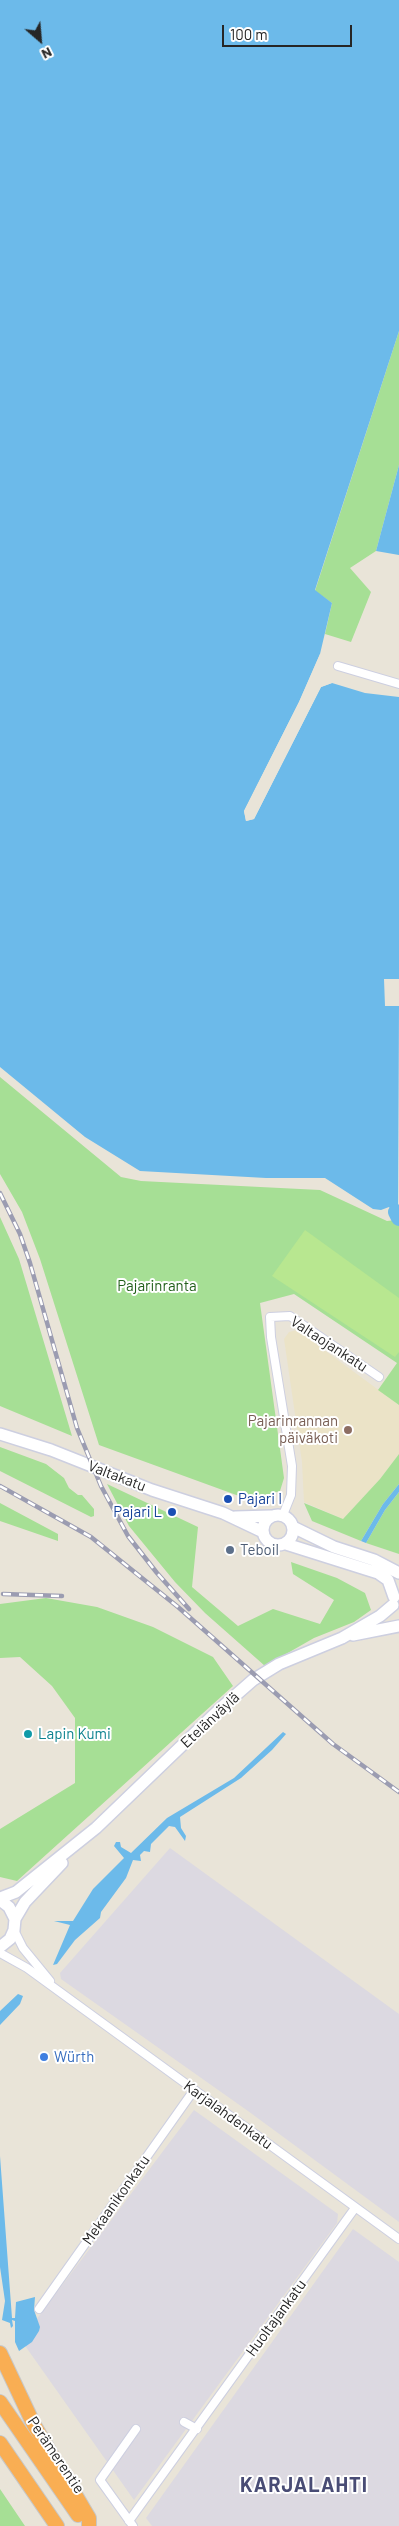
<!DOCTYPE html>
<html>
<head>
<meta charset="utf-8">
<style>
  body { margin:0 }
  #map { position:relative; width:399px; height:2526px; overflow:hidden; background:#e9e4d8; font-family:Barlow,sans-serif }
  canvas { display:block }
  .north { position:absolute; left:15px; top:15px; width:50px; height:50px; -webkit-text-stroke:4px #fff; paint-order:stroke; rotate:153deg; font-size:14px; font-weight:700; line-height:20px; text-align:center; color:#262626 }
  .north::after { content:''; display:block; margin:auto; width:18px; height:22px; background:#262626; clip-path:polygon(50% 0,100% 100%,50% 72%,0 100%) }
  .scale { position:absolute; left:222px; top:25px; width:130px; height:22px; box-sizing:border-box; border:2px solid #262626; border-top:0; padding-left:6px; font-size:15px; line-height:18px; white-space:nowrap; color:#262626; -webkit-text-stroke:4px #fff; paint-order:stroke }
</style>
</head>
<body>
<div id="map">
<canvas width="399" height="2526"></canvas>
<div class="north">N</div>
<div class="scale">100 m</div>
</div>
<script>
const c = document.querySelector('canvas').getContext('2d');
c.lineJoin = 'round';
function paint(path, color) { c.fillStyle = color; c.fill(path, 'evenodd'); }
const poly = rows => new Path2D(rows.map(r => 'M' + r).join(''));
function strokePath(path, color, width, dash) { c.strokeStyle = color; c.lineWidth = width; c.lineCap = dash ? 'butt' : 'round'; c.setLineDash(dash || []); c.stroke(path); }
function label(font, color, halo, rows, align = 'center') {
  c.font = font + ' Barlow,sans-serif'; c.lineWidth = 4; c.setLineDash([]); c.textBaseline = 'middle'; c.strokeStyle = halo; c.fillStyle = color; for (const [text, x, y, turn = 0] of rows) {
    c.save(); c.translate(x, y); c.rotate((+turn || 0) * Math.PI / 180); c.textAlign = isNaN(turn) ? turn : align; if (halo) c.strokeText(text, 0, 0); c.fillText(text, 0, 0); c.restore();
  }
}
paint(poly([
  [170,1848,399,2014,399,2222,248,2111,61,1979,60,1973],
  [194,2110,338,2214,337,2223,134,2500,21,2340],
  [353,2229,399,2262,399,2526,152,2526,146,2518]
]), '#dcd9e1');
paint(poly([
  [297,1330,399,1405,399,1454,380,1479,343,1519,304,1502,302,1462,284,1339,289,1332]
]), '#ebe3c7');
paint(poly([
  [399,331,399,465,376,551,350,568,371,592,351,642,325,634,332,603,315,591],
  [0,1077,121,1177,141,1181,320,1190,387,1221,396,1220,399,1224,399,1405,378,1390,397,1363,294,1294,260,1303,284,1478,280,1491,250,1500,99,1445,40,1259,22,1212,0,1174],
  [0,1217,19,1259,72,1436,0,1406],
  [0,1447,46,1464,64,1478,69,1488,78,1495,82,1495,94,1509,94,1516,91,1517,0,1471],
  [399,1454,399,1484,383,1504,361,1541,312,1521,304,1503,343,1519,380,1479],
  [107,1484,198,1527,192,1587,238,1626,273,1609,320,1624,334,1600,293,1574,291,1562,337,1578,365,1593,371,1610,354,1622,314,1638,265,1666,205,1613,175,1582,129,1526],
  [399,1492,399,1554,366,1543,385,1510],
  [0,1503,58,1534,58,1541,0,1521],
  [46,1598,97,1607,153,1627,213,1657,233,1686,17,1881,0,1877,0,1829,75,1783,75,1718,52,1686,20,1657,0,1658,0,1604],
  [0,2489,25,2526,0,2526]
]), '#a6df95');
paint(poly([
  [305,1230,399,1298,399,1352,395,1357,272,1276]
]), '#b8e790');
paint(poly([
  [0,0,399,0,399,331,315,590,332,603,320,654,299,702,244,811,246,821,254,819,321,687,332,683,365,693,399,697,399,979,384,979,385,1006,399,1006,398,1212,395,1213,389,1207,381,1210,373,1209,325,1178,266,1178,140,1171,85,1137,0,1067],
  [399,465,399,555,376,551],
  [399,1484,399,1492,385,1510,366,1543,361,1541,383,1504],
  [283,1732,286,1734,272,1750,241,1778,180,1817,181,1828,186,1836,185,1841,175,1827,169,1826,151,1844,150,1852,144,1851,140,1855,141,1861,133,1860,126,1878,101,1912,100,1918,75,1940,57,1964,53,1965,70,1925,54,1921,73,1921,93,1889,124,1858,114,1846,116,1842,120,1842,121,1847,131,1853,167,1818,234,1778],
  [18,1994,23,1996,20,2004,0,2025,0,2011],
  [0,2156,12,2318,15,2318,16,2302,35,2297,34,2310,40,2327,39,2331,32,2342,19,2351,15,2342,15,2321,12,2320,13,2326,11,2328,10,2323,2,2320,5,2301,0,2267]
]), '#6cbaea');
paint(poly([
  [320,654,322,656,301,703,246,812,248,818,252,817,319,686,326,681,332,683,321,687,254,819,246,821,244,811,299,702]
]), '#e9e4d8');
strokePath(poly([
  [396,1212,399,1218]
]), '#6cbaea', 16);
const street = poly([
  [338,666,399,684],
  [283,1515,291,1495,292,1466,271,1337,270,1317,290,1316,379,1377],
  [14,1930,23,1948,50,1981],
  [0,1953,27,1968,399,2239],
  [39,2309,194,2090],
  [184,2422,197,2429],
  [129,2521,355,2208],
  [133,2526,100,2480,136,2429]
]);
const secondary = poly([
  [0,1434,51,1450,152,1490,223,1513,263,1532],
  '263 1530a15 15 0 1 1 30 0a15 15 0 1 1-30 0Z',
  [235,1517,271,1516],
  [293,1527,334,1547,374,1560,399,1573],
  [286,1544,378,1573,388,1580,394,1597],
  [353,1635,399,1626],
  [0,1898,16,1892,96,1828,221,1708,253,1680,279,1664,342,1638,380,1616,393,1605],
  [0,1900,9,1907,15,1919,14,1930,10,1939,0,1947],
  [15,1919,25,1902,62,1863]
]);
const highway = poly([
  [0,2353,34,2425,89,2518,89,2526],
  [0,2402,78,2515],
  [0,2443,57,2526]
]);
strokePath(street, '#cdcfe0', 10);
strokePath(secondary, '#cdcfe0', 14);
strokePath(highway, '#c7c7c7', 16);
strokePath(street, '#fff', 8);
strokePath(secondary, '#fff', 11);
strokePath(highway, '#f9ae53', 14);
const rail = poly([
  [0,1193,20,1234,30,1263,77,1428,101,1486,128,1536,157,1573,189,1609],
  [0,1486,91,1537,178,1607,333,1744,399,1792],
  [3,1594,62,1596]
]);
strokePath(rail, '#9b9cb1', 4.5);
strokePath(rail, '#fff', 2.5, [8]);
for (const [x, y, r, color] of [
  [348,1430,5,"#8d6e63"],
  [228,1499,5,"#1a4fb4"],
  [172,1512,5,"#1a4fb4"],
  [230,1550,5,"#5c6f8a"],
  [28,1734,5,"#0f9aa8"],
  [44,2057,5,"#3f7fe0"]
]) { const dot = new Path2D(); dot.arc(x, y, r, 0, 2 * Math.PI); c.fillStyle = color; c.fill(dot); strokePath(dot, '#fff', 2); }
label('15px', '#215f1a', '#fff', [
  ["Pajarinranta",157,1286]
]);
label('15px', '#262626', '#fff', [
  ["Valtaojankatu",329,1344,33],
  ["Valtakatu",117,1476,21],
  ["Etelänväylä",210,1720,-43],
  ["Karjalahdenkatu",228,2115,36],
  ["Mekaanikonkatu",116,2200,-55],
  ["Huoltajankatu",276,2318,-54],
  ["Perämerentie",56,2455,56]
]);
label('15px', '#785e54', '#fff', [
  ["Pajarinrannan",338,1421],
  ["päiväkoti",338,1438]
], 'right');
label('15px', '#164399', '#fff', [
  ["Pajari I",238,1499],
  ["Pajari L",162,1512,"right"]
], 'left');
label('15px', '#4e5e75', '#fff', [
  ["Teboil",240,1550]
], 'left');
label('15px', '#0d838f', '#fff', [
  ["Lapin Kumi",38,1734]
], 'left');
label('15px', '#366cbe', '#fff', [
  ["Würth",54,2057]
], 'left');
c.letterSpacing = '1px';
label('bold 20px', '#494c75', '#fff', [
  ["KARJALAHTI",304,2485]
]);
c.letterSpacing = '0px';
</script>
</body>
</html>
